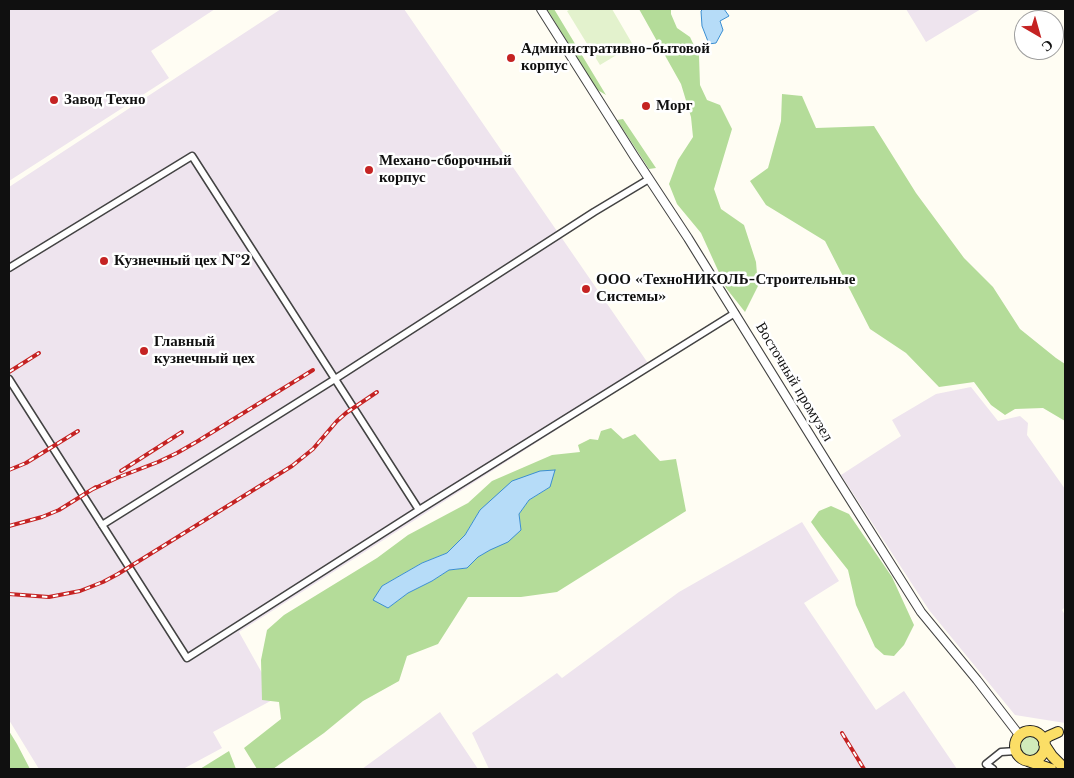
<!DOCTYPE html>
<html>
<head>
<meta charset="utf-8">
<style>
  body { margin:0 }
  #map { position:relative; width:1074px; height:778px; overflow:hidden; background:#fffdf3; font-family:"Libre Baskerville",serif }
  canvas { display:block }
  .frame { position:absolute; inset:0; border:10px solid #101010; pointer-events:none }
  .north { position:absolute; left:1014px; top:10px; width:50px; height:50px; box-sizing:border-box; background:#fff; border:1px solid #9f9f9f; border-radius:50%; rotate:142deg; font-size:14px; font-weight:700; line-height:20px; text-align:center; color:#101010 }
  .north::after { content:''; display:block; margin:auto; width:18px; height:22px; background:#c52323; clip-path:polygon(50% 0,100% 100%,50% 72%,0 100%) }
</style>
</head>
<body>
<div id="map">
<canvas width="1074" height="778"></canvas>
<div class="frame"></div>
<div class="north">С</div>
</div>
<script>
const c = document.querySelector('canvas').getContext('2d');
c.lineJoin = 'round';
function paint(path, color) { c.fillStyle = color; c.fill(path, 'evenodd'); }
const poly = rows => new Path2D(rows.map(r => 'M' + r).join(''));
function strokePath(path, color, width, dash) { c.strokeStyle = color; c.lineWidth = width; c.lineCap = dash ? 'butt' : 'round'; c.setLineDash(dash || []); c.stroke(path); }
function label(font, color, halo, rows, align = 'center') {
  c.font = font + ' "Libre Baskerville",serif'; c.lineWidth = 5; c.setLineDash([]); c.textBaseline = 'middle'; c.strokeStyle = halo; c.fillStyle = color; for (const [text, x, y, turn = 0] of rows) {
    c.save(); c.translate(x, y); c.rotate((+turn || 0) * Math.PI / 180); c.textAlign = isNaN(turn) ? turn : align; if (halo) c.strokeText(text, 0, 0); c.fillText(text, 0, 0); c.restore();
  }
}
paint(poly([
  [9,9,215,9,151,51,169,78,9,181],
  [281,9,404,9,652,369,239,632,276,698,213,732,222,748,183,769,39,769,9,720,9,187],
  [906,9,981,9,926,42],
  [971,387,998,421,1020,416,1028,423,1027,435,1065,489,1065,607,1062,610,1065,615,1065,723,1015,715,929,610,841,475,901,436,892,420,936,394],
  [802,522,839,581,804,603,876,710,904,691,957,769,489,769,472,733,557,673,562,678,679,592],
  [440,712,478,769,362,769]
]), '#eee4ee');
paint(poly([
  '1018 746a12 12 0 1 1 24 0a12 12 0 1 1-24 0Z'
]), '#d1ebba');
paint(poly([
  [547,9,554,9,606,95,596,89],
  [639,9,671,9,671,14,677,28,690,37,699,56,700,85,707,100,720,105,732,129,714,189,721,209,744,225,756,262,758,286,745,312,726,288,701,233,677,204,669,184,678,160,693,137,691,117,681,84],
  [782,94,802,96,816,128,874,126,916,193,964,258,993,287,1020,329,1056,358,1065,364,1065,421,1043,408,1015,409,1005,415,991,405,974,382,939,387,906,353,870,329,825,241,766,205,750,181,768,168,781,121],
  [623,119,656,168,649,169,617,120],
  [611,428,623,439,635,434,660,461,676,459,686,511,557,592,521,597,468,597,438,644,407,656,399,681,363,701,324,733,273,769,257,769,244,748,281,719,279,702,262,700,261,660,267,630,284,615,377,558,408,535,468,503,492,481,552,455,580,452,578,445,590,439,598,440,601,431],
  [550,487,529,500,519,514,521,530,478,557,467,568,449,570,432,581,408,593,388,608,382,586,422,563,447,553,465,535,480,510,490,503],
  [831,506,849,514,892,577,914,625,904,645,894,656,884,655,875,647,856,605,848,570,821,536,811,522,819,511],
  [9,731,17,744,30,769,9,769],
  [229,751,236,769,200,769]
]), '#b4dc99');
paint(poly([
  [571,9,612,9,633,45,600,65,567,11]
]), '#e3f2cd');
const water = poly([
  [703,9,724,9,729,16,720,21,723,30,716,43,709,44,702,26,701,11,703,9],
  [555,470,550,487,529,500,519,514,521,530,508,542,490,550,478,557,467,568,449,570,432,581,408,593,388,608,373,600,382,586,422,563,447,553,465,535,480,510,512,481,540,471,555,470]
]);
paint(water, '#b6dcf8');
strokePath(water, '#3b8ed1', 1);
const minor = poly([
  [9,268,192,156,419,510],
  [9,379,187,658,419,510,735,313],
  [102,525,335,379,594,212,649,179],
  [993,769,986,764,1001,752,1016,751]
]);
const tertiary = poly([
  [541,9,634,156,688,238,836,477,921,612,977,680,1020,736]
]);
const primary = poly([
  '1015 746a15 15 0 1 1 30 0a15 15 0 1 1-30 0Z',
  [1058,732,1049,736,1045,739,1044,744,1052,756,1065,769],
  [1028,761,1051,769]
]);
strokePath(minor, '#434343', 9);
strokePath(tertiary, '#434343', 10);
strokePath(primary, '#212121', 12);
strokePath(minor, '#fff', 6);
strokePath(tertiary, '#fff', 8);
strokePath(primary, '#fbde66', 10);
const rail = poly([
  [9,372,39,353],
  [9,470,26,463,78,431],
  [121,471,182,432],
  [91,490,119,477,158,462,177,453,198,441,313,370],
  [9,526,42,517,59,510,96,487],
  [9,594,49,597,80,591,103,582,118,574,292,466,313,449,337,421,346,413,377,392],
  [842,733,864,769]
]);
strokePath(rail, '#c52323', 4);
strokePath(rail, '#fff', 2, [5.5]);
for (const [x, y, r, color] of [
  [511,58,5,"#c52323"],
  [54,100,5,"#c52323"],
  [646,106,5,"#c52323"],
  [369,170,5,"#c52323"],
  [104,261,5,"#c52323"],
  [586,289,5,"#c52323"],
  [144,351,5,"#c52323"]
]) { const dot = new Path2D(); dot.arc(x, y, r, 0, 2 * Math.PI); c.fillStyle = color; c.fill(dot); strokePath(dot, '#fff', 2); }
label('bold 15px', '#101010', '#fff', [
  ["Административно-бытовой",521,49],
  ["корпус",521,66],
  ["Завод Техно",64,100],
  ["Морг",656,106],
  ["Механо-сборочный",379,161],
  ["корпус",379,178],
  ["Кузнечный цех №2",114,261],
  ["ООО «ТехноНИКОЛЬ-Строительные",596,280],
  ["Системы»",596,297],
  ["Главный",154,342],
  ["кузнечный цех",154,359]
], 'left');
label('15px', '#101010', '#fff', [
  ["Восточный промузел",794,382,59]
]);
</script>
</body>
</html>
